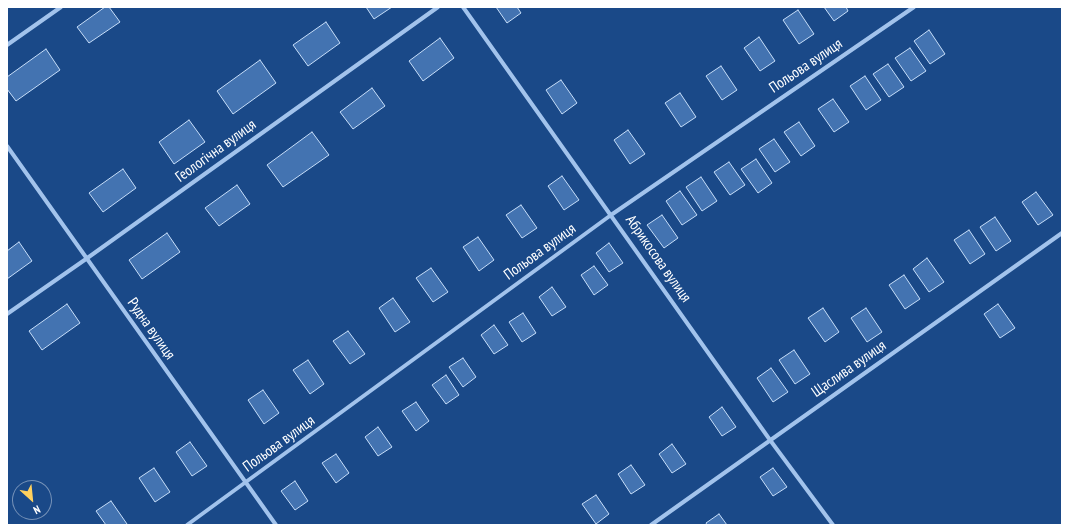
<!DOCTYPE html>
<html>
<head>
<meta charset="utf-8">
<style>
  body { margin:0 }
  #map { position:relative; width:1069px; height:532px; overflow:hidden; background:#1a4988; font-family:"PT Sans Narrow",sans-serif }
  canvas { display:block }
  .frame { position:absolute; inset:0; border:8px solid #fff; pointer-events:none }
  .north { position:absolute; left:12px; top:480px; width:40px; height:40px; box-sizing:border-box; background:#1a4988; border:1px solid #7692b8; border-radius:50%; rotate:153deg; font-size:11px; font-weight:700; line-height:16px; text-align:center; color:#fff }
  .north::after { content:''; display:block; margin:auto; width:14px; height:18px; background:#ffd15e; clip-path:polygon(50% 0,100% 100%,50% 72%,0 100%) }
</style>
</head>
<body>
<div id="map">
<canvas width="1069" height="532"></canvas>
<div class="frame"></div>
<div class="north">N</div>
</div>
<script>
const c = document.querySelector('canvas').getContext('2d');
c.lineJoin = 'round';
function paint(path, color) { c.fillStyle = color; c.fill(path, 'evenodd'); }
const poly = rows => new Path2D(rows.map(r => 'M' + r).join(''));
function strokePath(path, color, width, dash) { c.strokeStyle = color; c.lineWidth = width; c.lineCap = dash ? 'butt' : 'round'; c.setLineDash(dash || []); c.stroke(path); }
function label(font, color, halo, rows, align = 'center') {
  c.font = font + ' "PT Sans Narrow",sans-serif'; c.lineWidth = 3; c.setLineDash([]); c.textBaseline = 'middle'; c.strokeStyle = halo; c.fillStyle = color; for (const [text, x, y, turn = 0] of rows) {
    c.save(); c.translate(x, y); c.rotate((+turn || 0) * Math.PI / 180); c.textAlign = isNaN(turn) ? turn : align; if (halo) c.strokeText(text, 0, 0); c.fillText(text, 0, 0); c.restore();
  }
}
const building = poly([
  [105,7,109,7,120,22,89,43,77,27,105,7],
  [366,7,392,7,374,19,366,7],
  [496,7,517,7,521,13,507,23,496,7],
  [824,7,846,7,848,11,834,21,824,7],
  [798,10,814,34,799,44,783,20,798,10],
  [326,22,340,43,308,66,293,45,326,22],
  [929,30,945,54,930,64,914,41,929,30],
  [759,37,775,61,760,71,744,48,759,37],
  [440,38,454,58,423,81,409,61,440,38],
  [910,48,926,71,911,81,895,58,910,48],
  [46,49,60,70,16,101,7,89,7,77,46,49],
  [260,60,276,83,233,114,217,91,260,60],
  [888,64,904,87,889,97,873,74,888,64],
  [721,66,737,90,722,100,706,76,721,66],
  [865,76,881,100,866,110,850,86,865,76],
  [561,80,577,103,562,114,546,90,561,80],
  [372,88,385,106,353,129,340,112,372,88],
  [680,93,696,117,681,127,665,103,680,93],
  [833,99,849,122,834,132,818,109,833,99],
  [189,120,205,142,174,164,159,142,189,120],
  [799,122,815,146,801,156,784,132,799,122],
  [628,130,645,154,630,164,614,140,628,130],
  [312,132,329,155,283,187,267,165,312,132],
  [774,139,790,162,775,172,759,149,774,139],
  [756,159,772,183,758,193,741,169,756,159],
  [729,162,745,185,730,195,714,172,729,162],
  [123,169,136,188,103,212,89,193,123,169],
  [562,176,579,200,564,210,548,186,562,176],
  [701,177,717,201,702,211,686,187,701,177],
  [237,185,250,204,219,226,205,208,237,185],
  [680,191,697,215,682,225,666,201,680,191],
  [1036,192,1053,215,1038,225,1022,202,1036,192],
  [521,205,537,228,522,238,506,215,521,205],
  [662,215,678,238,664,248,647,225,662,215],
  [995,217,1011,241,996,251,980,227,995,217],
  [969,230,985,254,970,264,954,240,969,230],
  [167,233,180,252,142,279,129,260,167,233],
  [478,237,494,260,479,271,463,247,478,237],
  [19,242,32,261,7,279,7,251,19,242],
  [609,243,623,263,609,272,596,253,609,243],
  [927,258,944,282,929,292,913,269,927,258],
  [594,266,608,285,594,295,581,275,594,266],
  [431,268,448,292,433,302,416,278,431,268],
  [904,275,920,299,905,309,889,285,904,275],
  [552,287,566,307,552,316,539,297,552,287],
  [393,298,410,322,395,332,379,308,393,298],
  [67,304,80,323,42,350,29,331,67,304],
  [998,304,1015,328,1000,338,984,314,998,304],
  [823,308,839,332,825,342,808,318,823,308],
  [866,308,882,332,867,342,851,318,866,308],
  [523,313,536,333,522,342,509,322,523,313],
  [494,325,508,345,494,354,481,335,494,325],
  [348,331,365,354,350,364,333,341,348,331],
  [794,350,810,374,795,384,779,360,794,350],
  [463,358,476,377,463,387,449,367,463,358],
  [308,360,324,384,310,394,293,370,308,360],
  [771,368,788,392,773,402,757,378,771,368],
  [446,375,459,395,446,404,432,385,446,375],
  [263,390,279,413,264,424,248,400,263,390],
  [416,402,429,421,416,431,402,411,416,402],
  [722,407,736,427,722,436,709,417,722,407],
  [378,427,392,447,378,456,365,437,378,427],
  [190,442,207,466,192,476,176,452,190,442],
  [672,444,686,464,672,473,659,454,672,444],
  [336,454,349,473,336,483,322,463,336,454],
  [631,465,645,485,631,494,618,474,631,465],
  [154,468,170,492,155,502,139,478,154,468],
  [773,468,787,487,773,496,760,477,773,468],
  [295,481,308,501,295,510,281,491,295,481],
  [596,495,609,514,596,524,582,504,596,495],
  [111,501,127,524,126,525,106,525,96,511,111,501],
  [719,514,727,525,707,525,706,523,719,514]
]);
paint(building, '#4373b1');
strokePath(building, '#c7def9', 1);
strokePath(poly([
  [463,7,770,440,833,525],
  [7,45,61,7],
  [7,146,276,525],
  [7,314,86,259,438,7],
  [187,525,611,215,914,7],
  [651,525,1062,233]
]), '#a2c3ec', 4);
label('15px', '#fff', '#1a4988', [
  ["Польова вулиця",806,66,-34],
  ["Геологічна вулиця",216,151,-36],
  ["Польова вулиця",540,252,-36],
  ["Абрикосова вулиця",658,259,55],
  ["Рудна вулиця",151,329,55],
  ["Щаслива вулиця",849,369,-35],
  ["Польова вулиця",279,444,-36]
]);
</script>
</body>
</html>
